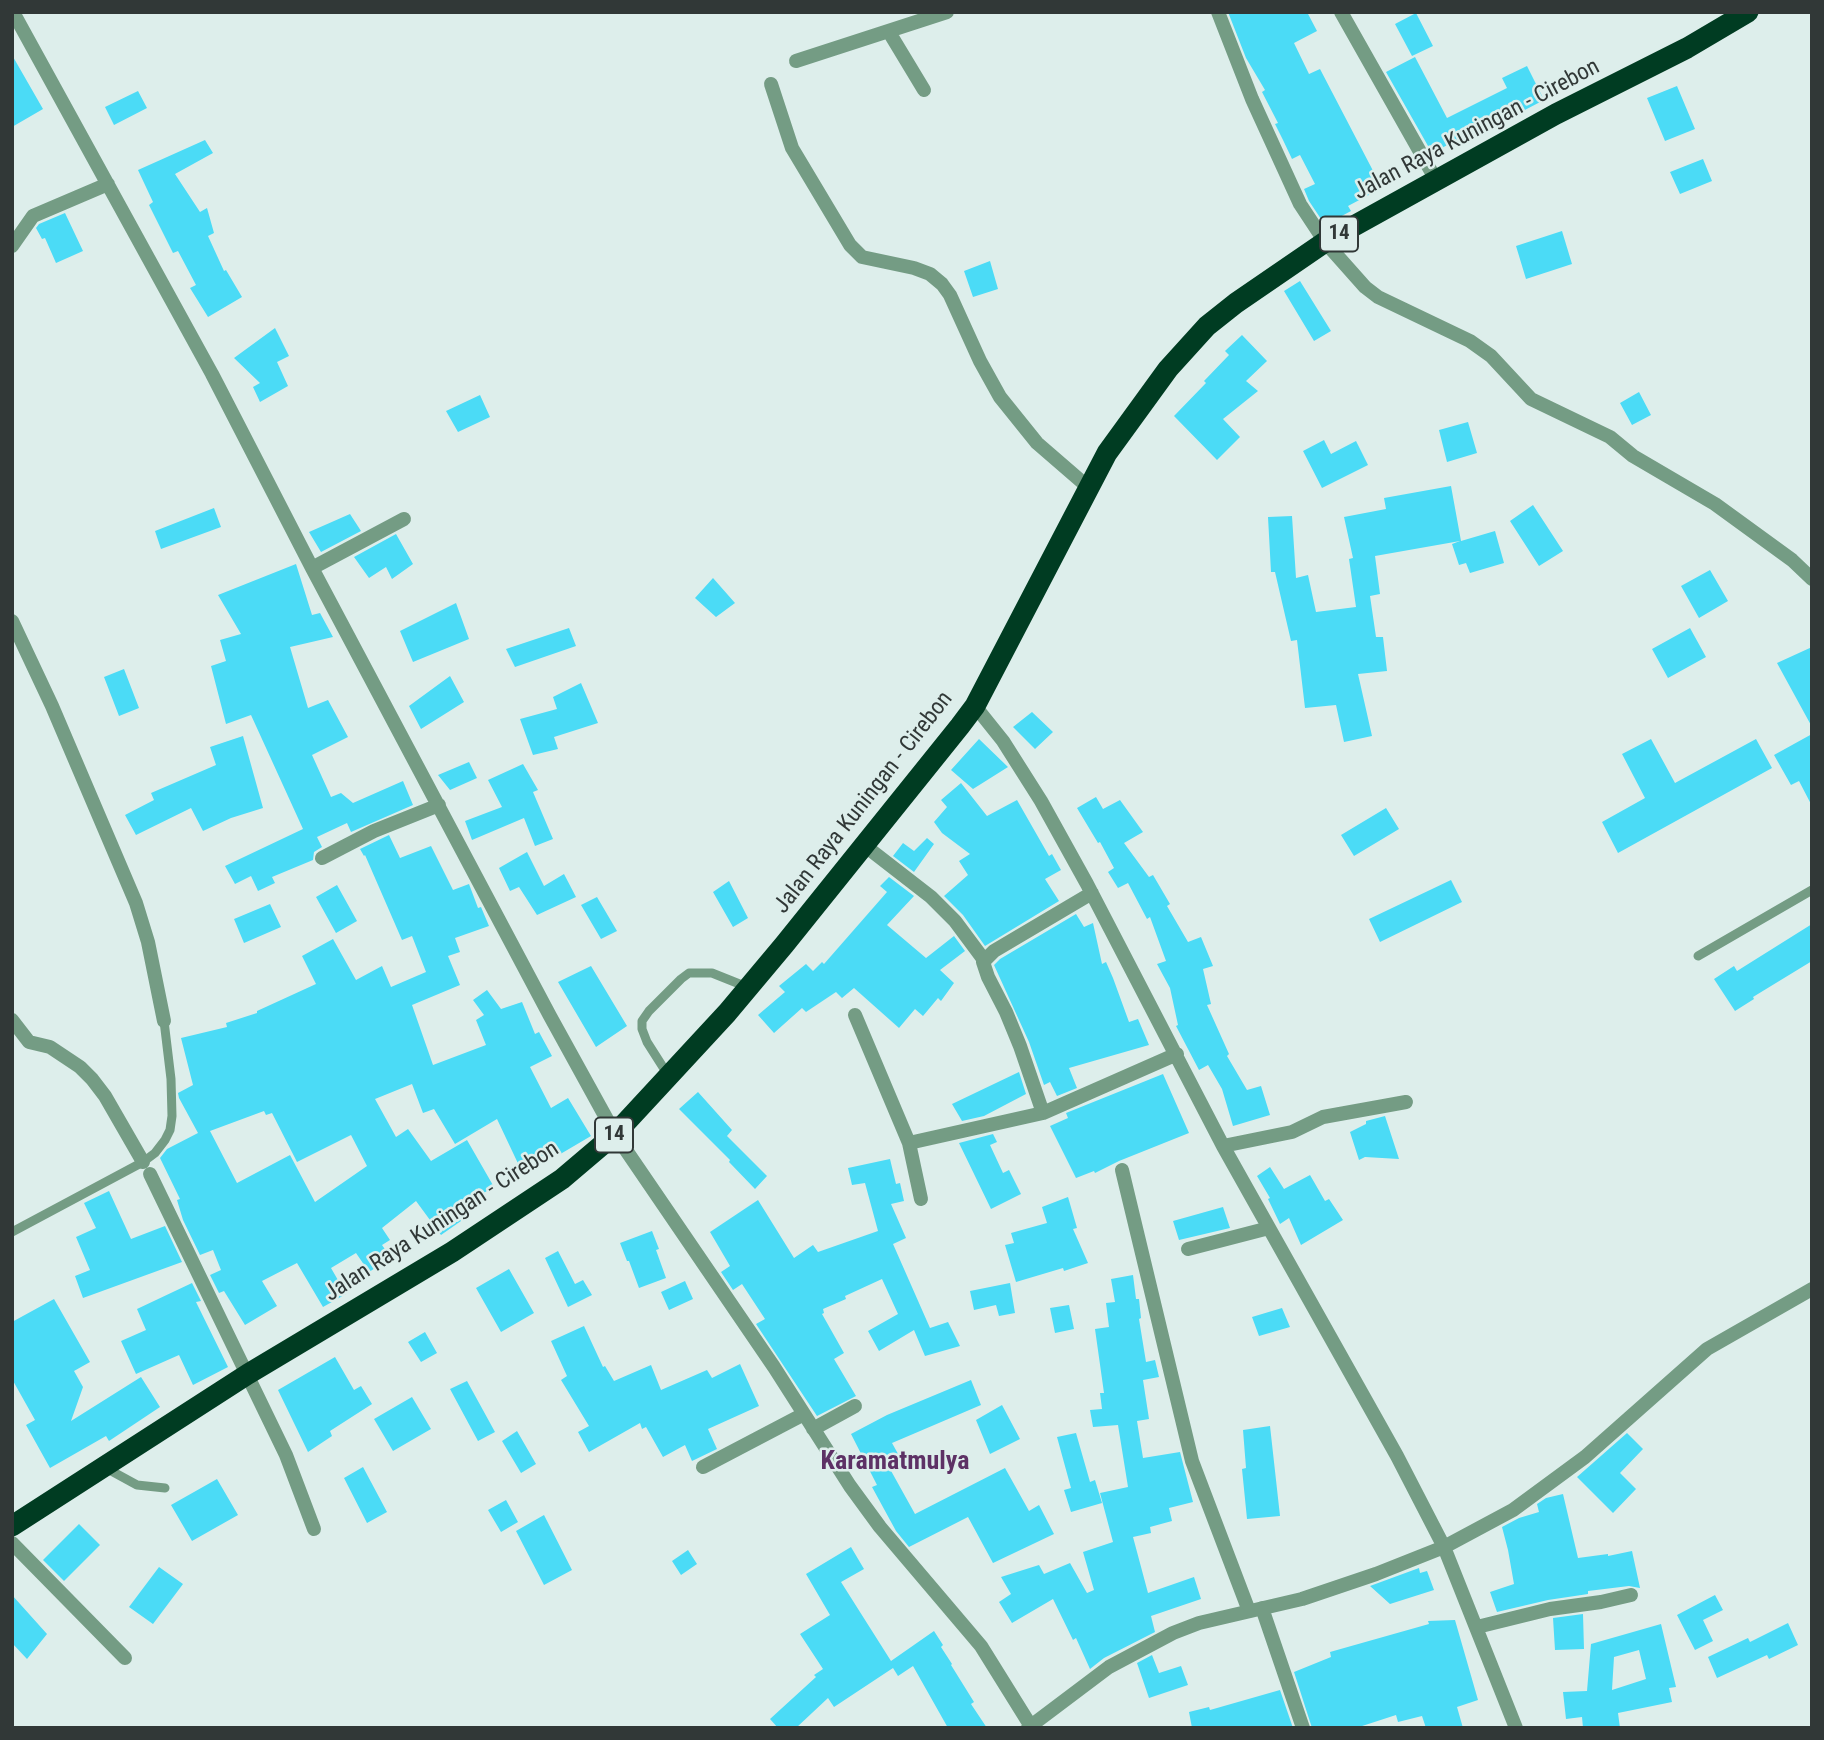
<!DOCTYPE html>
<html>
<head>
<meta charset="utf-8">
<style>
  body { margin:0 }
  #map { position:relative; width:1824px; height:1740px; overflow:hidden; background:#ddeeeb; font-family:"Roboto Condensed",sans-serif }
  canvas { display:block }
  .frame { position:absolute; inset:0; border:14px solid #313837; pointer-events:none }
</style>
</head>
<body>
<div id="map">
<canvas width="1824" height="1740"></canvas>
<div class="frame"></div>
</div>
<script>
const c = document.querySelector('canvas').getContext('2d');
c.lineJoin = 'round';
function paint(path, color) { c.fillStyle = color; c.fill(path, 'evenodd'); }
const poly = rows => new Path2D(rows.map(r => 'M' + r).join(''));
function strokePath(path, color, width, dash) { c.strokeStyle = color; c.lineWidth = width; c.lineCap = dash ? 'butt' : 'round'; c.setLineDash(dash || []); c.stroke(path); }
function label(font, color, halo, rows, align = 'center') {
  c.font = font + ' "Roboto Condensed",sans-serif'; c.lineWidth = 5; c.setLineDash([]); c.textBaseline = 'middle'; c.strokeStyle = halo; c.fillStyle = color; for (const [text, x, y, turn = 0] of rows) {
    c.save(); c.translate(x, y); c.rotate((+turn || 0) * Math.PI / 180); c.textAlign = isNaN(turn) ? turn : align; if (halo) c.strokeText(text, 0, 0); c.fillText(text, 0, 0); c.restore();
  }
}
paint(poly([
  [1228,12,1307,12,1317,31,1294,43,1309,74,1320,69,1382,188,1348,206,1351,211,1325,225,1309,201,1304,189,1315,184,1300,155,1292,159,1283,140,1275,124,1278,123,1262,92,1265,90,1246,58],
  [1416,13,1433,46,1412,56,1395,24],
  [12,55,43,109,12,127],
  [1415,57,1447,118,1507,88,1502,78,1527,66,1544,100,1519,113,1517,109,1432,153,1386,72],
  [1677,86,1695,129,1665,141,1647,98],
  [138,91,147,108,114,125,105,107],
  [205,140,213,153,175,174,200,212,207,208,214,233,208,236,224,271,226,270,242,297,208,317,190,288,196,285,178,251,173,253,149,205,153,202,138,170],
  [1703,159,1712,181,1680,194,1670,172],
  [65,213,83,251,56,263,45,238,42,239,36,228,39,224],
  [1562,231,1572,264,1526,279,1516,246],
  [990,261,998,289,973,297,964,271],
  [1300,281,1331,331,1314,341,1284,291],
  [275,328,289,356,277,362,288,386,260,402,253,387,260,383,234,358],
  [1242,335,1267,361,1246,381,1258,391,1223,419,1240,437,1217,460,1174,416,1206,383,1204,381,1229,355,1225,351],
  [1639,392,1651,415,1632,425,1620,403],
  [480,395,490,417,458,432,446,411],
  [1468,422,1477,453,1447,462,1439,430],
  [1324,440,1331,454,1356,441,1368,465,1322,488,1303,451],
  [1451,486,1461,541,1495,531,1504,563,1470,573,1466,563,1459,565,1452,544,1460,541,1375,556,1380,594,1370,596,1376,637,1383,637,1387,671,1358,674,1372,736,1344,742,1336,705,1305,708,1297,640,1291,641,1275,572,1271,572,1268,517,1292,516,1296,578,1308,575,1316,612,1356,607,1349,559,1353,558,1344,517,1386,509,1384,498],
  [1533,505,1563,551,1539,566,1510,521],
  [214,508,221,527,161,549,155,531],
  [350,514,361,531,321,552,309,532],
  [396,534,413,564,392,579,386,567,369,578,354,557],
  [296,564,312,615,320,613,333,637,290,647,308,708,328,700,348,737,312,755,331,797,341,793,353,803,403,781,413,805,351,832,347,823,317,837,322,847,314,852,313,860,272,877,275,883,258,891,251,876,235,884,225,866,303,829,251,715,226,724,211,666,226,661,220,640,241,634,218,595],
  [1710,570,1728,601,1699,618,1681,586],
  [713,578,735,603,716,617,695,598],
  [456,603,469,639,413,662,400,631],
  [569,628,576,646,515,667,506,649],
  [1690,628,1706,657,1668,678,1652,649],
  [1812,647,1812,727,1777,663],
  [124,669,139,708,119,716,104,677],
  [450,676,464,702,421,729,409,706],
  [581,683,598,723,554,737,558,749,533,755,520,719,557,709,553,697],
  [1032,712,1053,732,1035,749,1013,727],
  [1812,734,1812,806,1799,781,1791,785,1774,755],
  [243,736,263,808,231,818,203,831,191,808,136,835,125,815,154,800,151,793,216,765,210,747],
  [979,739,1008,767,973,789,951,770],
  [1651,739,1675,783,1756,739,1772,768,1618,853,1602,822,1645,798,1622,754],
  [469,762,477,778,450,790,438,775],
  [523,764,538,790,533,792,553,839,535,846,524,818,472,840,465,821,502,807,488,780],
  [961,783,987,816,1017,800,1049,856,1052,854,1061,870,1045,879,1059,901,985,946,963,915,944,896,968,875,959,861,970,854,942,833,934,822,947,807,941,800],
  [1096,797,1103,809,1120,800,1143,832,1124,843,1149,877,1153,875,1170,904,1167,906,1188,942,1201,937,1213,966,1203,969,1211,1004,1207,1005,1229,1054,1227,1056,1247,1090,1261,1086,1270,1115,1233,1126,1222,1089,1208,1065,1199,1070,1176,1026,1178,1025,1170,988,1157,964,1166,961,1150,917,1147,919,1128,883,1118,888,1108,872,1114,868,1100,842,1098,843,1077,808],
  [1386,808,1399,829,1354,856,1341,835],
  [389,835,400,858,431,846,453,890,469,884,478,908,481,907,489,926,455,938,460,952,448,956,460,985,412,1005,433,1065,486,1045,476,1020,484,1015,473,1000,487,990,501,1009,522,1002,535,1034,539,1032,552,1056,530,1067,551,1108,568,1098,591,1136,557,1156,552,1147,523,1174,497,1119,455,1144,434,1109,423,1113,412,1084,375,1099,396,1137,408,1129,431,1161,467,1140,494,1187,454,1210,461,1221,441,1235,416,1201,382,1228,390,1240,382,1245,391,1258,369,1272,356,1253,331,1268,346,1294,323,1307,297,1263,262,1281,277,1306,245,1325,224,1291,219,1293,210,1275,221,1270,213,1250,200,1255,183,1220,177,1200,180,1199,160,1158,167,1149,198,1133,179,1098,178,1093,193,1085,181,1038,227,1027,226,1023,257,1013,257,1011,316,984,302,956,333,939,356,980,382,966,391,987,426,972,412,936,402,940,365,855,364,856,360,849],
  [264,1111,266,1115,272,1113,297,1162,351,1135,367,1166,315,1202,290,1155,237,1183,210,1131],
  [927,838,934,844,914,872,893,856,903,843,914,851],
  [527,852,544,886,564,874,576,897,537,915,519,887,510,891,499,868],
  [889,877,914,896,887,925,926,958,954,936,965,951,940,970,954,983,941,1001,938,998,923,1016,915,1009,899,1028,854,988,842,998,836,992,806,1012,802,1008,774,1033,758,1015,785,992,779,986,806,964,813,971,822,962,824,964,887,892,880,886],
  [1451,880,1462,902,1380,942,1369,919],
  [729,881,748,918,733,927,713,892],
  [337,885,357,921,336,933,316,897],
  [597,897,617,931,601,939,581,905],
  [270,904,281,927,244,943,234,919],
  [1076,914,1084,927,1093,923,1102,964,1106,962,1113,978,1129,1022,1138,1019,1149,1045,1069,1068,1077,1088,1057,1096,1050,1082,1044,1085,1029,1042,994,965,1000,959],
  [1812,924,1812,961,1753,997,1754,999,1735,1011,1714,979,1734,966,1737,971],
  [591,966,627,1026,596,1047,558,982],
  [1019,1072,1026,1094,984,1116,962,1121,952,1104],
  [1163,1074,1189,1133,1119,1161,1095,1173,1094,1171,1076,1178,1050,1126,1068,1118,1066,1113],
  [698,1092,732,1130,727,1136,767,1176,755,1189,729,1162,730,1160,679,1109],
  [1385,1116,1399,1159,1365,1157,1359,1160,1350,1132,1366,1124,1366,1121],
  [993,1134,997,1142,990,1145,1003,1173,1009,1170,1021,1194,991,1209,959,1143],
  [890,1159,896,1184,900,1183,904,1201,891,1204,906,1238,893,1244,930,1328,948,1322,960,1346,925,1356,914,1330,879,1351,868,1331,898,1314,882,1279,845,1296,846,1299,823,1309,824,1313,822,1314,844,1353,834,1359,856,1396,817,1416,756,1324,765,1319,742,1284,733,1290,721,1272,730,1266,710,1232,758,1200,794,1258,813,1245,818,1252,878,1231,865,1183,852,1185,848,1168],
  [1270,1167,1284,1189,1310,1175,1325,1201,1329,1199,1343,1220,1301,1245,1289,1218,1280,1224,1268,1199,1270,1198,1257,1176],
  [109,1191,131,1239,165,1226,182,1262,83,1298,75,1276,90,1270,76,1237,96,1228,84,1203],
  [1068,1197,1077,1228,1073,1229,1088,1263,1064,1271,1063,1268,1016,1282,1005,1245,1014,1243,1011,1233,1047,1223,1042,1207],
  [1223,1207,1230,1228,1179,1240,1173,1221],
  [652,1231,659,1249,656,1250,666,1278,639,1288,629,1261,627,1261,620,1243],
  [558,1251,575,1284,583,1280,592,1295,568,1307,545,1258],
  [509,1269,534,1313,501,1332,476,1288],
  [1133,1275,1136,1299,1139,1299,1141,1318,1139,1319,1146,1362,1155,1360,1159,1377,1143,1380,1149,1419,1137,1421,1143,1458,1180,1452,1193,1502,1169,1508,1172,1521,1150,1527,1151,1533,1133,1537,1148,1593,1194,1577,1201,1599,1151,1616,1155,1632,1104,1658,1090,1669,1076,1638,1073,1640,1053,1599,1012,1623,999,1602,1011,1594,1001,1577,1039,1565,1044,1574,1070,1563,1087,1593,1094,1590,1083,1552,1113,1542,1100,1493,1128,1487,1118,1425,1093,1427,1090,1410,1102,1409,1100,1393,1104,1393,1095,1329,1109,1327,1106,1303,1115,1302,1111,1279],
  [685,1281,693,1299,669,1310,661,1292],
  [192,1283,201,1301,196,1302,228,1367,193,1385,179,1355,136,1374,121,1341,146,1330,137,1309],
  [1010,1283,1015,1313,999,1316,996,1305,974,1310,970,1291],
  [54,1299,90,1362,74,1371,83,1387,71,1421,141,1377,160,1407,109,1441,106,1436,50,1468,26,1425,35,1420,12,1379,12,1322],
  [1069,1305,1074,1329,1055,1333,1050,1308],
  [1282,1308,1290,1327,1259,1336,1252,1317],
  [584,1326,603,1367,605,1366,614,1381,651,1365,661,1390,707,1370,712,1378,740,1364,759,1406,708,1429,717,1449,692,1461,685,1445,663,1457,646,1427,642,1429,640,1423,589,1452,578,1432,589,1426,561,1380,567,1376,551,1341],
  [425,1332,437,1353,421,1362,408,1342],
  [335,1357,354,1390,361,1386,372,1404,330,1431,332,1436,308,1452,278,1390],
  [971,1380,981,1405,892,1443,902,1461,890,1469,915,1514,1005,1468,1029,1511,1039,1505,1054,1534,993,1563,968,1517,909,1547,896,1531,872,1487,877,1485,851,1434,887,1415],
  [467,1381,495,1432,478,1441,450,1389],
  [412,1397,431,1429,393,1451,374,1419],
  [1002,1405,1020,1439,990,1454,976,1420],
  [1270,1426,1280,1516,1247,1519,1242,1469,1246,1468,1243,1430],
  [517,1431,536,1464,521,1473,502,1441],
  [1076,1433,1090,1482,1095,1480,1102,1503,1071,1512,1064,1490,1071,1488,1057,1437],
  [1627,1433,1643,1449,1620,1473,1636,1489,1613,1513,1577,1477],
  [363,1467,387,1512,367,1523,344,1478],
  [217,1479,238,1515,192,1541,171,1505],
  [1563,1494,1578,1558,1608,1554,1608,1556,1632,1551,1640,1588,1629,1586,1588,1591,1588,1594,1548,1600,1497,1612,1490,1592,1514,1584,1508,1550,1502,1527,1519,1518,1539,1512,1537,1504,1546,1498],
  [506,1500,518,1522,501,1532,488,1510],
  [544,1515,572,1570,544,1585,516,1531],
  [79,1524,100,1545,64,1581,43,1560],
  [851,1547,864,1569,841,1582,891,1661,934,1631,943,1645,941,1647,952,1664,951,1665,974,1702,971,1704,987,1728,948,1728,913,1666,898,1676,893,1668,834,1707,828,1698,796,1728,778,1728,770,1719,816,1677,814,1675,823,1669,800,1634,830,1615,806,1574],
  [688,1550,697,1564,681,1575,672,1561],
  [159,1567,183,1584,153,1624,129,1607],
  [1419,1568,1420,1573,1427,1571,1434,1590,1390,1604,1370,1586],
  [12,1595,47,1634,27,1659,12,1643],
  [1715,1595,1723,1610,1703,1620,1713,1641,1695,1650,1677,1615],
  [1583,1614,1584,1649,1555,1650,1553,1618],
  [1455,1620,1478,1700,1457,1707,1463,1728,1426,1728,1422,1716,1398,1722,1396,1715,1356,1728,1312,1728,1294,1672,1331,1657,1330,1652,1429,1624,1428,1621],
  [1788,1623,1798,1645,1769,1659,1767,1655,1717,1678,1708,1657,1748,1638,1750,1642],
  [1661,1624,1676,1687,1669,1688,1672,1702,1618,1713,1620,1728,1583,1728,1582,1717,1566,1719,1563,1692,1587,1691,1591,1644],
  [1639,1650,1646,1679,1612,1690,1614,1657],
  [1152,1655,1159,1673,1181,1666,1188,1685,1149,1698,1137,1663],
  [1280,1690,1293,1728,1192,1728,1189,1712,1209,1707,1210,1710]
]), '#4bdbf6');
strokePath(poly([
  [1698,956,1812,890],
  [668,1075,647,1042,642,1029,642,1021,649,1011,681,979,689,973,712,973,747,987],
  [12,1232,143,1162,155,1153,165,1140,170,1130,172,1116,171,1079,164,1021],
  [104,1467,137,1485,165,1488]
]), '#749c84', 9);
strokePath(poly([
  [13,12,212,374,312,568,550,1016,615,1134,774,1367,850,1486,880,1527,981,1646,1032,1728],
  [1218,12,1252,99,1300,204,1325,242,1365,287,1378,297,1470,341,1491,356,1531,399,1610,437,1633,456,1715,504,1792,560,1812,579],
  [1341,12,1436,180],
  [889,32,924,90],
  [796,61,947,12],
  [771,84,792,148,850,245,862,257,914,268,930,274,942,284,950,295,980,361,1000,397,1037,443,1089,488],
  [12,246,33,216,108,184],
  [312,568,404,519],
  [12,621,52,706,136,903,148,942,164,1021],
  [975,706,1003,741,1041,801,1087,884,1223,1146,1397,1456,1444,1547,1516,1728],
  [864,845,931,897,955,921,984,960],
  [322,858,374,831,439,805],
  [855,1015,909,1143,921,1199],
  [12,1020,29,1042,50,1047,80,1067,92,1079,105,1096,143,1162],
  [1043,1113,1020,1046,1006,1012,988,977,983,962,994,951,1092,893],
  [909,1143,1043,1113,1177,1054],
  [1223,1146,1292,1132,1323,1117,1406,1102],
  [1122,1170,1192,1461,1249,1611],
  [150,1174,286,1455,314,1529],
  [1188,1249,1269,1228],
  [813,1429,855,1406],
  [703,1467,804,1414],
  [12,1543,125,1658],
  [1262,1608,1303,1728],
  [1477,1627,1550,1609,1601,1602,1631,1595],
  [1028,1728,1109,1667,1173,1633,1199,1623,1302,1599,1376,1574,1444,1547,1513,1510,1585,1457,1707,1349,1812,1289]
]), '#749c84', 14);
strokePath(poly([
  [12,1526,248,1374,452,1252,562,1179,615,1134,727,1013,784,945,960,726,975,706,1107,453,1168,369,1207,326,1236,303,1325,242,1556,114,1687,48,1748,12]
]), '#003c22', 21);
for (const [x, y, w] of [
  [1339,234,38],
  [614,1135,38]
]) { const box = new Path2D(); box.roundRect(x - w / 2, y - 17.5, w, 35, 5); c.fillStyle = '#ddeeeb'; c.fill(box); strokePath(box, '#313837', 2); }
label('bold 21px', '#313837', null, [
  ["14",1339,234],
  ["14",614,1135]
]);
label('23px', '#313837', '#ddeeeb', [
  ["Jalan Raya Kuningan - Cirebon",1477,130,-28],
  ["Jalan Raya Kuningan - Cirebon",864,803,-52],
  ["Jalan Raya Kuningan - Cirebon",442,1222,-33]
]);
label('bold 26px', '#5d3165', '#ddeeeb', [
  ["Karamatmulya",895,1462]
]);
</script>
</body>
</html>
